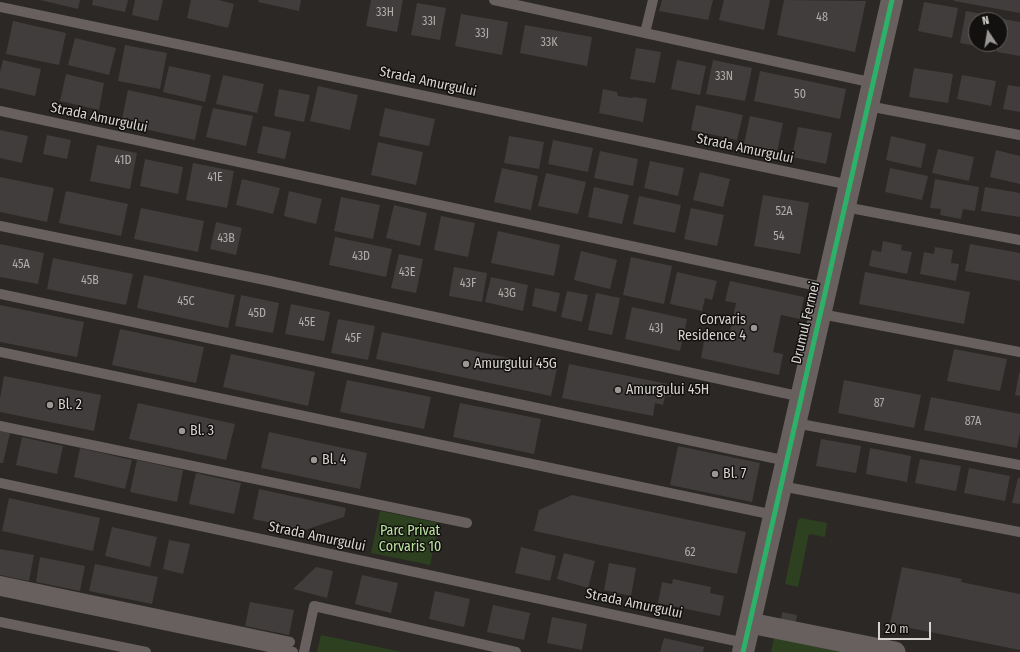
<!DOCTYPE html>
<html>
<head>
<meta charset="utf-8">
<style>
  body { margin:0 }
  #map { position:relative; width:1020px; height:652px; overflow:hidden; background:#2b2825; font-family:"Fira Sans Condensed",sans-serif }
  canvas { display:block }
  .north { position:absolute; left:968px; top:12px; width:40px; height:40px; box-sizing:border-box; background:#13110f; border:1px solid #615f5c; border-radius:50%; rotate:348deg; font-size:11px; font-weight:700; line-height:16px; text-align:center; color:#d6d3d0 }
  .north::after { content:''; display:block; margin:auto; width:14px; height:18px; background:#9a9794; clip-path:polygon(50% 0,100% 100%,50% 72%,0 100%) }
  .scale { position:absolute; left:878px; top:622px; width:53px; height:18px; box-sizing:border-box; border:2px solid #d6d3d0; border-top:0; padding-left:5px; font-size:12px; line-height:14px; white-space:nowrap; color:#d6d3d0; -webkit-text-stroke:3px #13110f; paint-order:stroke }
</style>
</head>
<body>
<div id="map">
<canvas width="1020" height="652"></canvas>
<div class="north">N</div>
<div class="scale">20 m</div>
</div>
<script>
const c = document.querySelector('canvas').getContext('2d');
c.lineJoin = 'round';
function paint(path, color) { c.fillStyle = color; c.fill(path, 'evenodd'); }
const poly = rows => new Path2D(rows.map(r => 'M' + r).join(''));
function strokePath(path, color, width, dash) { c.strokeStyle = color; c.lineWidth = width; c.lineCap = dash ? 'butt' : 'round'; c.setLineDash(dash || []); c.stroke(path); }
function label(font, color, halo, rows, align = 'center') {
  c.font = font + ' "Fira Sans Condensed",sans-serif'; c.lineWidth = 3; c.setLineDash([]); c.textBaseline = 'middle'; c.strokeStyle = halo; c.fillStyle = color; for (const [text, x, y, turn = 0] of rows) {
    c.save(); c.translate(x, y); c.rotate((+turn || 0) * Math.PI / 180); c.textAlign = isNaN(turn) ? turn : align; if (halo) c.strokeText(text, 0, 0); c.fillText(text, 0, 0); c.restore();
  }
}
paint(poly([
  [380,511,439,523,430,565,371,553],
  [801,518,827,523,825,537,809,534,798,587,785,584,798,520],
  [321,635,402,652,317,652],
  [774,638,850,652,771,652]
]), '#2d4120');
paint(poly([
  [40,0,80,0,78,9],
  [93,0,128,0,125,12,92,5],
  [135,0,163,0,158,21,132,15],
  [191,0,219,0,234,4,228,28,187,18],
  [259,0,301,0,299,11,258,2],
  [371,0,403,0,397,32,366,26],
  [662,0,713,0,708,20,659,11],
  [724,0,770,0,764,30,719,20],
  [784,0,866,1,855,52,777,35],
  [954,0,1020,0,1020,13,954,1],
  [924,2,958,8,952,38,918,31],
  [417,3,446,8,440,40,411,35],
  [966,11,998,17,997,20,976,20,976,44,992,44,991,49,960,43],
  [461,14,508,22,502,55,455,46],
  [1003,19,1020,22,1020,56,997,52,998,44,1000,44,1000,35],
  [13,21,66,33,59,65,6,54],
  [525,25,592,37,587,66,520,53],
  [75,38,116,48,109,75,68,65],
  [125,45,167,53,160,89,118,81],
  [636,48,661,52,655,83,630,79],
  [3,60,41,69,35,96,0,88,0,72],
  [677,60,706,66,700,95,671,89],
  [713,60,752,68,745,101,706,94],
  [169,66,211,75,205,102,163,92],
  [914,68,953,74,948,103,909,97],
  [760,71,846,89,840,119,754,101],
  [66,74,104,83,99,110,60,101],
  [223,75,264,84,257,113,216,104],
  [962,75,996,81,991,106,957,99],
  [1008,85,1020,87,1020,112,1003,109],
  [318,86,358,95,350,130,310,121],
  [279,89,310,95,304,122,274,116],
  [603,89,617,92,618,96,632,98,634,97,647,99,643,122,599,113],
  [128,90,202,106,195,140,121,124],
  [696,105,743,115,737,140,691,130],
  [213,108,253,116,246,146,206,137],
  [385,108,435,119,429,146,379,136],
  [750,116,783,123,777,152,744,144],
  [263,126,291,132,285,159,257,153],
  [798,127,832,133,826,164,792,157],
  [0,130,28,136,22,163,0,158],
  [47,135,71,140,67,159,43,154],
  [509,136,544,142,539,169,504,163],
  [891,136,926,144,921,168,886,160],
  [553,140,593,148,588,172,548,164],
  [378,142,423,152,416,185,371,175],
  [97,145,137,153,130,189,90,181],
  [938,149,974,157,969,181,932,173],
  [996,150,1020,156,1020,184,990,177],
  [600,151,638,159,633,186,594,178],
  [145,159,183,167,178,194,140,186],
  [650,161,684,168,678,196,644,188],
  [193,163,234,171,227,208,186,200],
  [502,168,538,176,531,210,494,202],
  [890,168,928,176,922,200,885,192],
  [700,172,730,179,723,207,693,200],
  [546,173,586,182,578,214,538,206],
  [0,177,54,188,47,222,0,212],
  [242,179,280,188,273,214,236,205],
  [935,179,979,187,975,211,963,209,961,219,940,215,941,209,930,208],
  [594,187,629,195,622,224,588,217],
  [985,187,1020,193,1020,217,981,211],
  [66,191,128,204,121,236,59,223],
  [289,191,322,199,316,224,284,216],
  [763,195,809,203,800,254,754,246],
  [639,196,681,205,675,233,633,224],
  [341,197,380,205,373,239,334,231],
  [394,205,427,213,420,246,386,238],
  [141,208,204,221,198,252,134,239],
  [691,208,724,215,717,246,684,239],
  [441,216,475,223,468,257,434,250],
  [216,222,242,228,236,255,210,249],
  [498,231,560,245,554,276,491,263],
  [335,237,392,249,386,277,329,265],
  [883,241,902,245,901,250,912,252,907,274,869,266,872,250,881,252],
  [0,244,44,253,38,284,0,277],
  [970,244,1020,253,1020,281,965,271],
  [935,247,953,250,951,263,959,264,956,281,920,274,924,252,934,254],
  [581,251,617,260,610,289,574,280],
  [399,254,423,259,416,293,391,288],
  [631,257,672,266,664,304,623,295],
  [53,258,133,274,126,305,47,289],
  [454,267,487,273,482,302,449,296],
  [677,272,717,281,712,300,705,298,702,311,670,304],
  [865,272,970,292,964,324,859,304],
  [144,275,235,295,228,328,137,308],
  [491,277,528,285,523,311,485,302],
  [730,281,804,297,800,319,781,315,773,352,783,354,779,375,701,358,705,336,728,341,736,303,725,301],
  [535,288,560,293,556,312,532,306],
  [567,291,588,295,582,322,561,317],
  [596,293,620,298,612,335,588,330],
  [241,295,279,303,273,333,235,326],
  [291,304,330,312,324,341,285,334],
  [0,305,84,322,77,357,0,342],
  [632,307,687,319,680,351,625,339],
  [338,319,375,326,368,360,331,353],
  [120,329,204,347,196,383,112,365],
  [382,332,557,368,551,396,376,359],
  [954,349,1007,359,1000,391,947,381],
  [231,354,315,372,308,406,223,387],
  [569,364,673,385,671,397,665,396,663,405,655,403,653,416,562,398],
  [1019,373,1020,373,1020,396,1015,395],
  [4,376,101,395,94,431,0,412,0,398],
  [347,380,431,397,424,429,340,412],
  [844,380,921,395,914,428,838,413],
  [931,397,1020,414,1020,432,1017,448,924,430],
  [138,403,235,424,226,460,129,439],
  [460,403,541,419,534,454,453,437],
  [0,431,10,433,3,463,0,463],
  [269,432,367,453,360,489,261,468],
  [22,437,63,446,57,474,16,465],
  [821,439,861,446,856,473,816,466],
  [678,446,760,463,752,502,670,485],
  [80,448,132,460,125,489,74,477],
  [870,448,911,456,907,482,866,474],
  [920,459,961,466,956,491,915,483],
  [137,460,183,470,177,502,130,492],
  [969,468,1010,476,1005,501,964,493],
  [196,473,241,483,234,514,189,504],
  [1018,478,1020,478,1020,504,1012,503],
  [259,489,346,508,344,517,305,530,253,519],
  [572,495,746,532,737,574,534,531,539,510],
  [9,498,100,518,93,551,2,531],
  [112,527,157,537,150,567,105,556],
  [169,540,190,544,183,574,163,569],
  [521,547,556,556,550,581,515,573],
  [0,549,34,555,29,581,0,575],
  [564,553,595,561,588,588,557,579],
  [40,557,85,566,80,591,36,582],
  [609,563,636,568,631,596,604,590],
  [95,564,158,577,152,604,89,591],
  [316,567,333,571,327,598,293,589],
  [902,567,962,579,961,582,1020,594,1020,650,890,624],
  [362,575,398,583,391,613,355,604],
  [673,579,711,587,710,593,724,596,720,616,658,603,662,582,672,584],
  [435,591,470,599,464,627,429,619],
  [250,602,294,610,289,635,245,626],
  [493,605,530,613,524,640,487,632],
  [782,612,797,615,796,622,781,619],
  [552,617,587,624,582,650,547,643],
  [664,638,704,647,703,652,660,652]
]), '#403d3c');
strokePath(poly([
  [494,0,874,83],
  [0,7,850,185],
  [645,33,653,0],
  [868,106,1020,135],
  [0,111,827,288],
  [845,207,1020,240],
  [0,226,270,281,802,397],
  [0,294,787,461],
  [821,314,1020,352],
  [0,352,774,515],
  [795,423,1020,465],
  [0,426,467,523],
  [0,483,745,643],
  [781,486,1020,532],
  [0,581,290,642],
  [0,591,293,652],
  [0,622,146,652],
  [304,652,314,606,516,652]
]), '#67605f', 10);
strokePath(poly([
  [750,623,895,652]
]), '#67605f', 21);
strokePath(poly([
  [743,652,892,0]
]), '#67605f', 22);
strokePath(poly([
  [743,652,892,0]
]), '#2db169', 5);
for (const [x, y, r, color] of [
  [754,328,4,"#9a9794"],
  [466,364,4,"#9a9794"],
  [618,390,4,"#9a9794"],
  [50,405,4,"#9a9794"],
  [182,431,4,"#9a9794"],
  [314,460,4,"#9a9794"],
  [715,474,4,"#9a9794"]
]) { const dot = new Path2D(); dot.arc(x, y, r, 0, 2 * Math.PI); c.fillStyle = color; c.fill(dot); strokePath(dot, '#13110f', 1.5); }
label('12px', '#b0aeab', null, [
  ["33H",385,13],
  ["48",822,18],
  ["33I",429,22],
  ["33J",482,34],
  ["33K",549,43],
  ["33N",724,77],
  ["50",800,95],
  ["41D",123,161],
  ["41E",215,178],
  ["52A",784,212],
  ["54",779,237],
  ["43B",226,239],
  ["43D",361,257],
  ["45A",21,265],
  ["43E",407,273],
  ["45B",90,281],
  ["43F",468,284],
  ["43G",507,294],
  ["45C",186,302],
  ["45D",257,314],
  ["45E",307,323],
  ["43J",656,329],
  ["45F",353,339],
  ["87",879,404],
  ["87A",973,422],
  ["62",690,553]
]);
label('14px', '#d6d3d0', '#13110f', [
  ["Strada Amurgului",428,82,12],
  ["Strada Amurgului",99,118,12],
  ["Strada Amurgului",745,149,12],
  ["Drumul Fermei",806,323,-77],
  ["Strada Amurgului",317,537,12],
  ["Strada Amurgului",634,604,12]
]);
label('14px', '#d6d3d0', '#13110f', [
  ["Corvaris",746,320,"right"],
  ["Residence 4",746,336,"right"],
  ["Amurgului 45G",474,364],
  ["Amurgului 45H",626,390],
  ["Bl. 2",58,405],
  ["Bl. 3",190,431],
  ["Bl. 4",322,460],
  ["Bl. 7",723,474]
], 'left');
label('14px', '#bae4a1', '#13110f', [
  ["Parc Privat",410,531],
  ["Corvaris 10",410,547]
]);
</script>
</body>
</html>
